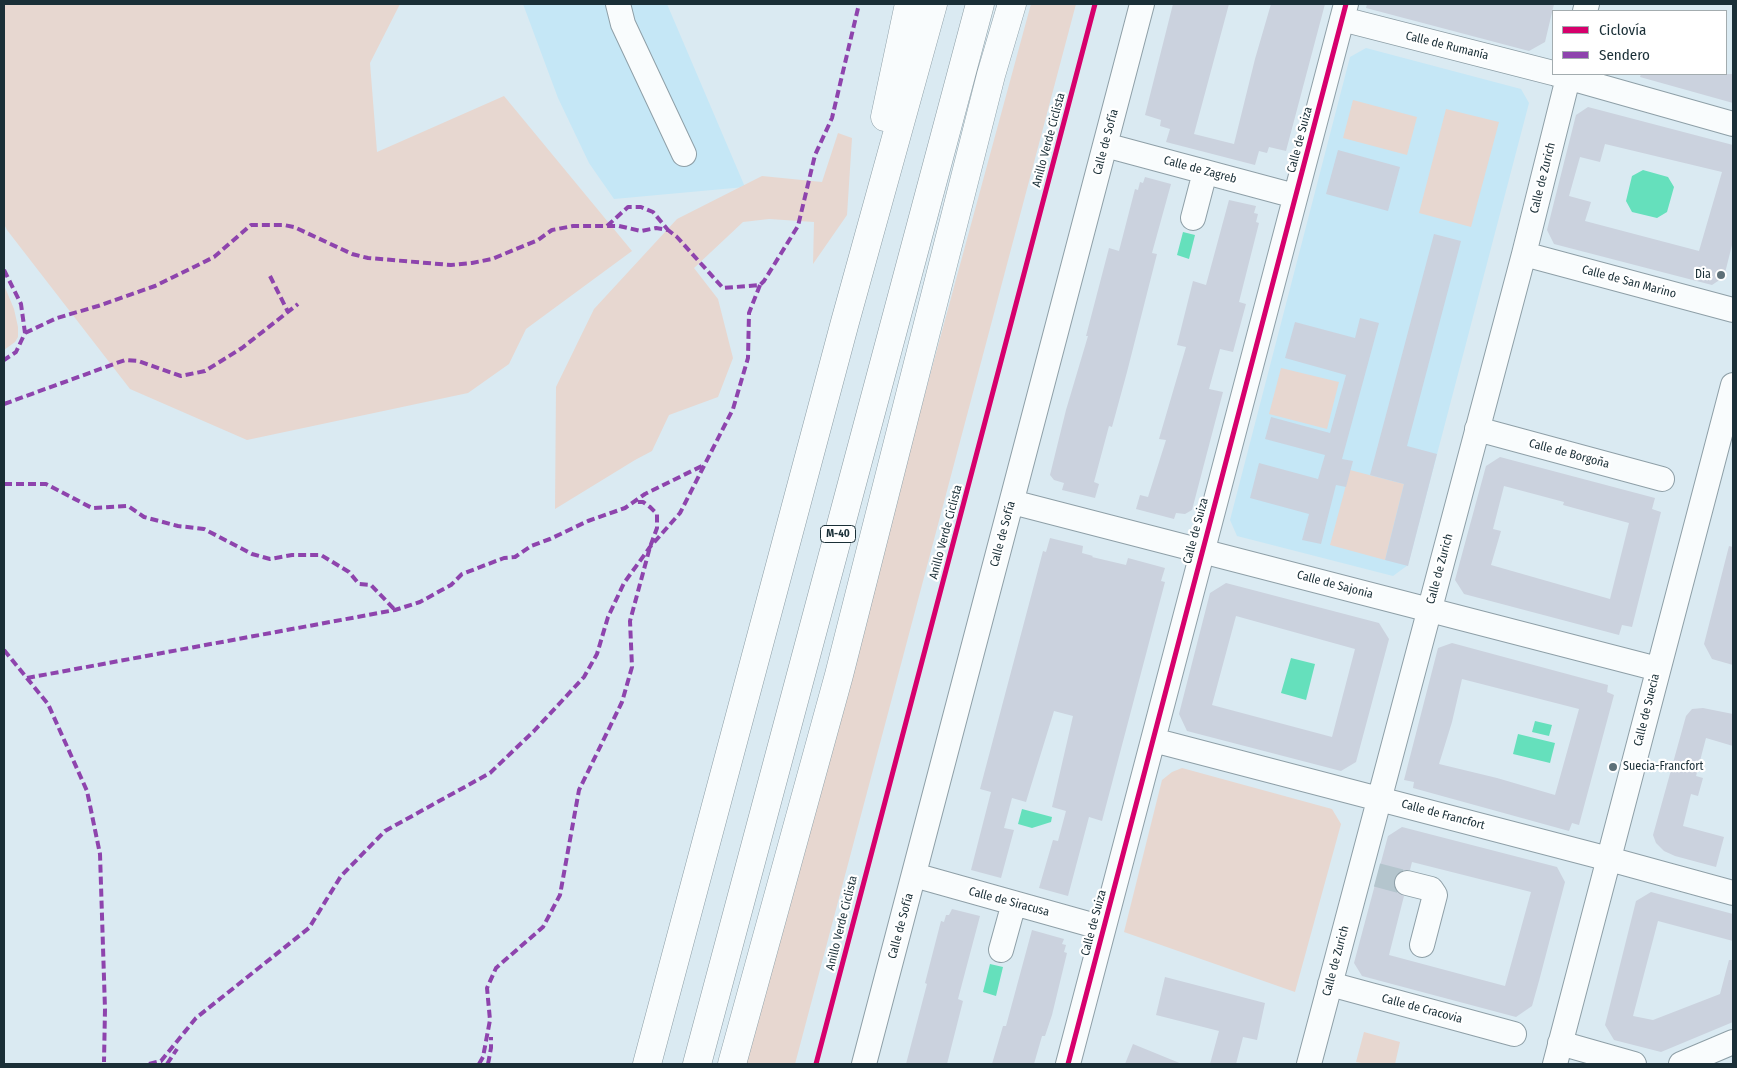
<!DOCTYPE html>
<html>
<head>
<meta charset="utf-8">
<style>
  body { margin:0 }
  #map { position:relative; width:1737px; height:1068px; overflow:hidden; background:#daeaf2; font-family:"Fira Sans Condensed",sans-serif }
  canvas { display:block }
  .frame { position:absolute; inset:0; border:5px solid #1a2f37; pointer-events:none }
  .legend { position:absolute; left:1552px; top:10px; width:175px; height:65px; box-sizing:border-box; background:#fff; border:1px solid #a3acaf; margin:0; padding:6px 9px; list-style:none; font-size:15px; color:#1a2f37 }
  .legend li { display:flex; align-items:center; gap:10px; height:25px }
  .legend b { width:25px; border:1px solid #a3acaf }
</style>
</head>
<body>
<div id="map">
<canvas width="1737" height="1068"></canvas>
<div class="frame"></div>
<ul class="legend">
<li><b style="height:6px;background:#d6006c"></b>Ciclovía</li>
<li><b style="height:6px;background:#8e44ad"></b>Sendero</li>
</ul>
</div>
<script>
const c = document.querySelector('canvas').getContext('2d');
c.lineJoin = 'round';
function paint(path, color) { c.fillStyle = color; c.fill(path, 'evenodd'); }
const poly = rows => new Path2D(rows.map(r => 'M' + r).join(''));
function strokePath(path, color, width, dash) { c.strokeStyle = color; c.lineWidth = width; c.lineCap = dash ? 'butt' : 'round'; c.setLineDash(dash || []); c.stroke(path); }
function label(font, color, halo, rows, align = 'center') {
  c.font = font + ' "Fira Sans Condensed",sans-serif'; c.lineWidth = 4.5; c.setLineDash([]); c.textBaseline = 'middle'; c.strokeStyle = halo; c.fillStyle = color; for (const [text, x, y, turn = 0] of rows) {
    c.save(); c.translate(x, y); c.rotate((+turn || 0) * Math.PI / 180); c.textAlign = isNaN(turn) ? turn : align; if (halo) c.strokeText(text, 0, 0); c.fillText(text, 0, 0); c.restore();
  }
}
paint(poly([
  [523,4,667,4,745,187,614,199,589,163,558,98],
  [1366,48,1521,89,1529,103,1408,565,1393,576,1237,536,1230,520,1350,57]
]), '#c5e7f6');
paint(poly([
  [4,4,400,4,370,63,377,152,504,96,632,251,526,329,509,364,468,393,247,440,130,389,7,230,4,224],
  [1031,4,1076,4,795,1064,745,1064,832,735],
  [1353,100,1417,117,1407,155,1343,138],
  [1446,109,1499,122,1471,227,1419,213],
  [838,133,852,138,847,215,813,264,814,222,769,219,743,222,694,268,718,299,733,358,718,397,669,415,652,451,635,460,555,509,556,387,594,309,677,219,762,176,822,182],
  [4,285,14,309,18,327,18,337,15,342,4,350],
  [1281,368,1339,382,1327,429,1269,414],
  [1350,470,1404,484,1385,560,1330,545],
  [1182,768,1332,809,1341,824,1295,992,1124,932,1162,780,1172,772],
  [1364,1032,1400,1042,1395,1064,1366,1064,1356,1062]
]), '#e7d7d0');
paint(poly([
  [1643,170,1668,177,1674,187,1667,212,1657,218,1632,212,1626,201,1632,176],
  [1183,232,1195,235,1189,259,1177,255],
  [1291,658,1315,664,1306,700,1281,693],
  [1535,721,1552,725,1549,736,1532,732],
  [1518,734,1555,743,1550,763,1513,754],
  [1022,809,1052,817,1051,822,1032,828,1018,824],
  [990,964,1003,967,996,996,983,992]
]), '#65e0bc');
paint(poly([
  [1173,4,1229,4,1194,134,1234,144,1255,59,1271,4,1325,4,1286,151,1269,147,1267,153,1259,151,1255,165,1166,142,1170,129,1160,126,1161,120,1145,115],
  [1367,4,1554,4,1545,42,1529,51,1366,8],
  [1641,74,1733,74,1733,103,1640,77],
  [1588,107,1733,145,1733,241,1724,277,1712,285,1554,244,1547,230,1576,115],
  [1605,144,1722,172,1699,251,1585,221,1591,202,1569,196,1580,157,1600,162],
  [1338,150,1400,167,1388,211,1326,194],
  [1145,177,1171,184,1152,253,1157,254,1127,372,1112,427,1109,426,1094,482,1099,484,1095,498,1062,490,1064,483,1054,480,1050,475,1066,410,1088,336,1086,336,1109,248,1119,251,1135,189,1138,190,1140,182,1143,183],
  [1229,200,1256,206,1254,213,1258,214,1256,222,1259,223,1239,302,1246,304,1233,352,1220,349,1209,389,1223,392,1192,510,1185,514,1176,513,1174,519,1136,509,1140,495,1148,497,1166,440,1159,439,1186,347,1177,345,1193,281,1206,285],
  [1434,234,1461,241,1407,446,1437,454,1408,566,1385,560,1404,484,1370,475],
  [1360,318,1379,323,1342,459,1353,461,1346,487,1336,485,1321,544,1302,540,1309,514,1250,498,1259,463,1318,479,1325,455,1265,439,1271,417,1330,433,1346,375,1285,358,1295,322,1355,338],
  [1500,457,1655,498,1652,509,1661,512,1632,627,1622,625,1619,635,1464,594,1455,580,1486,466],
  [1504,486,1564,502,1563,505,1629,523,1610,599,1491,565,1501,531,1493,529],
  [1050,538,1083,546,1082,553,1093,556,1092,557,1126,565,1128,558,1165,568,1161,581,1165,582,1102,821,1089,817,1068,896,1039,888,1053,840,1058,841,1066,811,1052,807,1073,716,1054,711,1026,802,1012,798,1004,828,1014,830,1001,878,971,870,991,792,980,789,1043,551,1046,552],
  [1729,546,1733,547,1733,665,1712,659,1704,644],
  [1226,583,1379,623,1389,639,1356,762,1341,771,1187,731,1179,714,1210,593],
  [1236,616,1355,649,1332,737,1212,705],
  [1452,643,1608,685,1607,692,1614,695,1579,825,1572,823,1569,831,1413,788,1414,782,1404,780,1438,648],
  [1462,679,1579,709,1555,795,1497,778,1439,764,1452,722],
  [1703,708,1733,714,1733,746,1706,738,1696,776,1703,778,1698,796,1691,794,1683,826,1724,837,1716,867,1675,856,1664,851,1656,843,1653,835,1686,716,1692,709],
  [1402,827,1557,867,1565,882,1539,981,1532,1006,1516,1017,1362,976,1354,963,1388,836],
  [1412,862,1531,892,1505,986,1389,955,1404,896,1397,892,1394,887,1394,880,1398,873,1404,870,1410,870],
  [1651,892,1733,914,1733,941,1658,921,1633,1016,1653,1020,1720,994,1729,960,1733,960,1733,1022,1661,1052,1614,1040,1605,1025,1636,901],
  [952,909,980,916,958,999,963,1001,947,1064,906,1064,927,984,925,983,941,921,944,922,946,915,949,915],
  [1032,930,1064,939,1062,944,1066,945,1064,952,1067,953,1052,1015,1045,1036,1042,1036,1034,1064,992,1064,1003,1026,1006,1026],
  [1165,977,1265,1003,1257,1040,1243,1037,1236,1064,1210,1064,1219,1031,1156,1015],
  [1133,1044,1182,1064,1125,1064]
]), '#cbd2de');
strokePath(poly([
  [1377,875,1407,883]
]), '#b4c5cd', 24, [24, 12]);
const minor = poly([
  [618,4,623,24,684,154],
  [1585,11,1587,4],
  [1342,19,1553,73],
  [1556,74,1733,124],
  [1105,145,1295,196],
  [1193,218,1205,172],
  [1524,254,1733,310],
  [1477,429,1662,479],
  [1012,502,1658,669],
  [1153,740,1609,859,1733,893],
  [914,875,1103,928],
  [1407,883,1431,889,1435,895,1422,945],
  [1001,950,1014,903],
  [1330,984,1514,1034],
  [1560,1043,1634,1064],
  [864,1064,1142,4],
  [1068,1064,1346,4],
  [1309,1064,1524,254,1569,74],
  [1555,1064,1733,385],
  [1681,1064,1733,1042]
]);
const highway = poly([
  [885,117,909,4],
  [647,1064,845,322,933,4],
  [697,1064,980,4],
  [732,1064,839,675,991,75,1012,4]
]);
strokePath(minor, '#8e9fa7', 26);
strokePath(highway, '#8e9fa7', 29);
strokePath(minor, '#f9fcfd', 24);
strokePath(highway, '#f9fcfd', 28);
strokePath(poly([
  [607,226,628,207,641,207,653,212,668,230],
  [4,270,21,304,25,333,16,352,4,360],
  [270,276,288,312],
  [25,333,57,318,98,306,155,286,196,266,214,257,251,225,284,225,294,227,352,254,368,258,451,265,472,263,492,259,538,240,552,230,573,226,619,226,641,231,656,228,668,230,677,237,723,288,760,285,764,281,798,226,815,155,832,118,859,4],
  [4,404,125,360,138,361,181,376,205,371,242,348,298,304],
  [4,484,46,484,92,508,128,506,144,517,178,526,204,529,252,554,270,559,292,555,321,555,349,572,359,584,371,585,395,610],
  [4,650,48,704,87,791,100,854,105,1009,104,1062],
  [27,678,395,610,420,602,451,585,462,574,504,558,515,557,531,546,550,539,588,521,625,508,645,494,704,465],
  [149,1064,161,1061,196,1018,309,928,341,876,385,831,490,773,534,731,584,677,597,654,608,617,624,583,650,547,680,513,733,409,748,358,749,313,760,285],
  [167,1064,177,1049],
  [479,1064,483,1057,490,1020,487,988,496,968,543,927,560,895,579,790,622,702,632,667,630,621,650,547,657,528,657,514,650,507,643,502,633,502],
  [488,1064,491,1048,491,1037]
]), '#8e44ad', 4, [8, 4]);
strokePath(poly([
  [816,1064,1095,4],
  [1068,1064,1346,4]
]), '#d6006c', 5);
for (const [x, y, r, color] of [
  [1721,275,5,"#5d7078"],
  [1613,767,5,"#5d7078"]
]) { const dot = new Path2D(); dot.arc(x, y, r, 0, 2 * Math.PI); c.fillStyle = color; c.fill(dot); strokePath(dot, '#fff', 2); }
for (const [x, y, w] of [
  [838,534,35]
]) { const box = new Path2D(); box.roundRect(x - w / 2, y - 8.5, w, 17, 4); c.fillStyle = '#fff'; c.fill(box); strokePath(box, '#1a2f37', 1); }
label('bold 11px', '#1a2f37', null, [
  ["M-40",838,534]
]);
label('12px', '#1a2f37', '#fff', [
  ["Calle de Rumanía",1447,46,14],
  ["Anillo Verde Ciclista",1049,140,-75],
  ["Calle de Suiza",1300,140,-75],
  ["Calle de Sofía",1106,142,-75],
  ["Calle de Zagreb",1200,170,15],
  ["Calle de Zurich",1543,178,-76],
  ["Calle de San Marino",1629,282,15],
  ["Calle de Borgoña",1569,454,15],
  ["Calle de Suiza",1196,531,-75],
  ["Anillo Verde Ciclista",946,532,-75],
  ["Calle de Sofía",1003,534,-75],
  ["Calle de Zurich",1440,569,-75],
  ["Calle de Sajonia",1335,585,15],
  ["Calle de Suecia",1647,710,-76],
  ["Calle de Francfort",1443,815,15],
  ["Calle de Siracusa",1009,902,15],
  ["Anillo Verde Ciclista",842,923,-76],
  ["Calle de Suiza",1094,923,-75],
  ["Calle de Sofía",901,926,-75],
  ["Calle de Zurich",1336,961,-75],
  ["Calle de Cracovia",1422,1009,15]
]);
label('12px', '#1a2f37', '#fff', [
  ["Dia",1711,275],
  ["Suecia-Francfort",1623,767,"left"]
], 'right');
</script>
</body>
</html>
